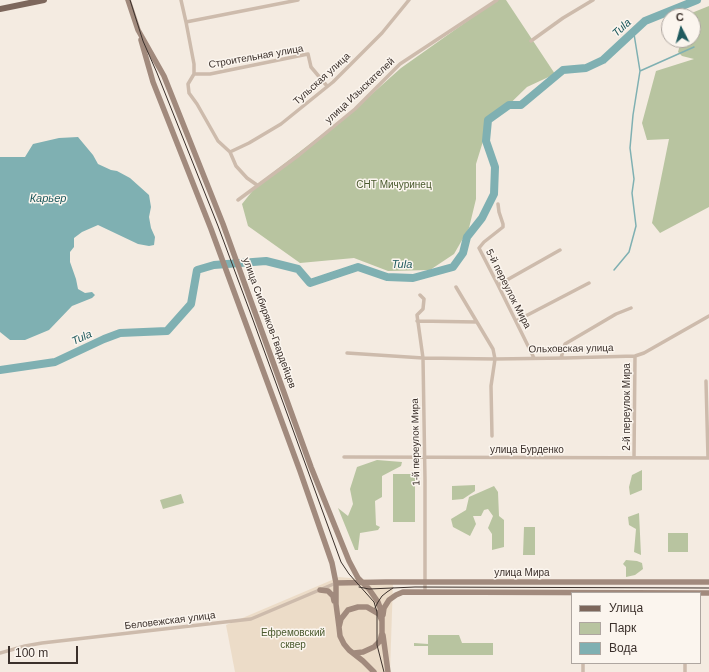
<!DOCTYPE html>
<html>
<head>
<meta charset="utf-8">
<style>
  body { margin:0 }
  #map { position:relative; width:709px; height:672px; overflow:hidden; background:#f4ebe1; font-family:Arial,sans-serif }
  canvas { display:block }
  .legend { position:absolute; left:571px; top:592px; width:130px; height:72px; box-sizing:border-box; background:#fbf5ee; border:1px solid #aea6a0; margin:0; padding:5px 7px; list-style:none; font-size:12px; color:#3b302b }
  .legend li { display:flex; align-items:center; gap:8px; height:20px }
  .legend b { width:20px; border:1px solid #aea6a0 }
  .north { position:absolute; left:661px; top:8px; width:40px; height:40px; box-sizing:border-box; background:#fbf5ee; border:1px solid #aea6a0; border-radius:50%; rotate:354deg; font-size:11px; font-weight:700; line-height:16px; text-align:center; color:#3b302b }
  .north::after { content:''; display:block; margin:auto; width:14px; height:18px; background:#1f5a5e; clip-path:polygon(50% 0,100% 100%,50% 72%,0 100%) }
  .scale { position:absolute; left:8px; top:646px; width:70px; height:18px; box-sizing:border-box; border:2px solid #3b302b; border-top:0; padding-left:5px; font-size:12px; line-height:14px; white-space:nowrap; color:#3b302b; -webkit-text-stroke:3px #fbf5ee; paint-order:stroke }
</style>
</head>
<body>
<div id="map">
<canvas width="709" height="672"></canvas>
<ul class="legend">
<li><b style="height:5px;background:#7d675c"></b>Улица</li>
<li><b style="height:11px;background:#b8c4a0"></b>Парк</li>
<li><b style="height:11px;background:#7fb0b2"></b>Вода</li>
</ul>
<div class="north">С</div>
<div class="scale">100 m</div>
</div>
<script>
const c = document.querySelector('canvas').getContext('2d');
c.lineJoin = 'round';
function paint(path, color) { c.fillStyle = color; c.fill(path, 'evenodd'); }
const poly = rows => new Path2D(rows.map(r => 'M' + r).join(''));
function strokePath(path, color, width, dash) { c.strokeStyle = color; c.lineWidth = width; c.lineCap = dash ? 'butt' : 'round'; c.setLineDash(dash || []); c.stroke(path); }
function label(font, color, halo, rows, align = 'center') {
  c.font = font + ' Arial,sans-serif'; c.lineWidth = 3; c.setLineDash([]); c.textBaseline = 'middle'; c.strokeStyle = halo; c.fillStyle = color; for (const [text, x, y, turn = 0] of rows) {
    c.save(); c.translate(x, y); c.rotate((+turn || 0) * Math.PI / 180); c.textAlign = isNaN(turn) ? turn : align; if (halo) c.strokeText(text, 0, 0); c.fillText(text, 0, 0); c.restore();
  }
}
paint(poly([
  [497,0,506,0,555,74,527,87,488,125,476,164,476,199,469,228,454,254,430,270,388,271,354,258,300,263,248,226,242,204,258,184,355,109,401,68],
  [709,6,709,207,660,233,652,223,669,139,647,140,642,123,656,71,694,59,682,56,678,52,680,45,681,40,693,40,693,16,689,16,689,14],
  [377,460,402,462,401,466,382,476,382,497,375,501,376,525,380,527,378,530,360,533,358,550,355,550,338,508,348,516,353,504,350,489,357,467],
  [642,470,642,490,630,495,629,487,632,475],
  [393,474,415,474,415,522,393,522],
  [475,485,475,491,463,499,452,500,452,486],
  [494,486,498,492,499,516,504,520,504,547,492,550,492,534,488,528,493,516,488,509,484,510,481,516,473,516,476,524,470,536,453,527,451,519,466,510,469,497],
  [181,494,184,503,163,509,160,500],
  [639,513,641,555,634,552,636,529,629,525,628,517],
  [524,527,535,527,535,555,523,555],
  [668,533,688,533,688,552,668,552],
  [626,560,637,561,642,563,643,569,635,575,626,577,626,567,623,564],
  [428,635,459,635,462,643,493,643,493,655,428,655,428,646,414,646,414,643,428,644]
]), '#b8c4a0');
paint(poly([
  [339,577,393,582,390,672,235,672,226,625]
]), '#ecdcc8');
paint(poly([
  [78,137,93,155,98,164,111,170,117,171,130,178,149,195,151,207,149,217,151,228,155,237,154,245,149,246,138,244,98,225,82,232,74,238,74,247,70,252,70,262,76,279,78,289,85,293,92,292,95,295,92,298,72,306,49,330,25,340,10,340,0,332,0,157,25,157,33,144,59,138]
]), '#7fb0b2');
strokePath(poly([
  [640,71,694,47],
  [614,270,629,252,636,226,632,193,634,179,630,148,633,115,640,71,634,34,645,21]
]), '#7fb0b2', 1.5);
strokePath(poly([
  [0,370,55,362,104,339,120,333,167,331,191,304,197,270,214,265,266,261,298,269,310,283,358,267,387,277,413,278,453,267,463,253,467,237,482,218,494,194,495,167,486,141,488,120,509,105,521,105,563,70,586,68,603,60,645,21,697,0]
]), '#7fb0b2', 8);
strokePath(poly([
  [181,0,186,22,194,64,194,74],
  [186,22,298,0],
  [531,41,563,18,593,0],
  [194,74,210,74,308,54,311,67,327,86],
  [194,74,188,84,189,93,197,104,218,141,230,152,236,166,247,178,257,185],
  [230,152,249,143,281,124,333,82,382,33,409,0],
  [238,200,299,155,355,109,400,64,497,0],
  [498,204,499,212,503,224,503,227,484,242,479,248,498,285,534,358],
  [498,285,560,250],
  [456,287,493,349,495,359,491,386,492,436],
  [420,295,424,299,423,309,417,315,423,358,425,480,425,592],
  [417,321,477,322],
  [516,321,589,283],
  [347,353,423,358,495,359,565,358,635,356,644,353,709,316],
  [561,358,565,344,616,314,631,308],
  [706,381,708,458],
  [344,457,709,458],
  [634,458,635,356],
  [0,653,25,646,42,643,251,619,336,583],
  [583,663,583,672],
  [685,672,685,663]
]), '#cdbbac', 3.5);
strokePath(poly([
  [128,0,138,30,164,76,223,224,311,467,349,561,358,578,369,589,378,602,382,613,382,621],
  [141,40,153,82,211,229,300,471,332,563,336,583,336,604,339,627],
  [336,583,386,582,709,582],
  [320,590,328,591,333,596,334,601],
  [383,615,384,608,389,600,396,595,403,592,709,593],
  [383,635,388,672],
  [354,653,363,652,374,647,380,641,382,633,382,621,379,614,367,607,358,607,348,610,341,619,339,627,340,636,344,644,349,650,363,661,374,672]
]), '#a18a7d', 5.5);
strokePath(poly([
  [0,9,44,0]
]), '#7d675c', 6);
strokePath(poly([
  [130,0,143,41,157,73,218,226,253,320,341,562,349,574,374,602,377,612,377,645,384,672],
  [359,587,369,589,415,587,709,588],
  [375,608,378,602,382,596,387,592,393,588]
]), '#3b302b', 1);
label('10px', '#3b302b', '#fbf5ee', [
  ["Строительная улица",256,57,-10],
  ["Тульская улица",322,79,-42],
  ["улица Изыскателей",360,91,-43],
  ["5-й переулок Мира",508,289,63],
  ["улица Сибиряков-Гвардейцев",269,323,70],
  ["Ольховская улица",571,349,-1],
  ["2-й переулок Мира",627,407,-90],
  ["1-й переулок Мира",416,442,-91],
  ["улица Бурденко",527,450],
  ["улица Мира",522,573],
  ["Беловежская улица",170,621,-7]
]);
label('10px', '#4a5a2e', '#fbf5ee', [
  ["СНТ Мичуринец",394,185],
  ["Ефремовский",293,633],
  ["сквер",293,645]
]);
label('italic 11px', '#1f5a5e', '#fbf5ee', [
  ["Tula",622,28,-43],
  ["Карьер",48,199],
  ["Tula",402,265],
  ["Tula",82,338,-24]
]);
</script>
</body>
</html>
